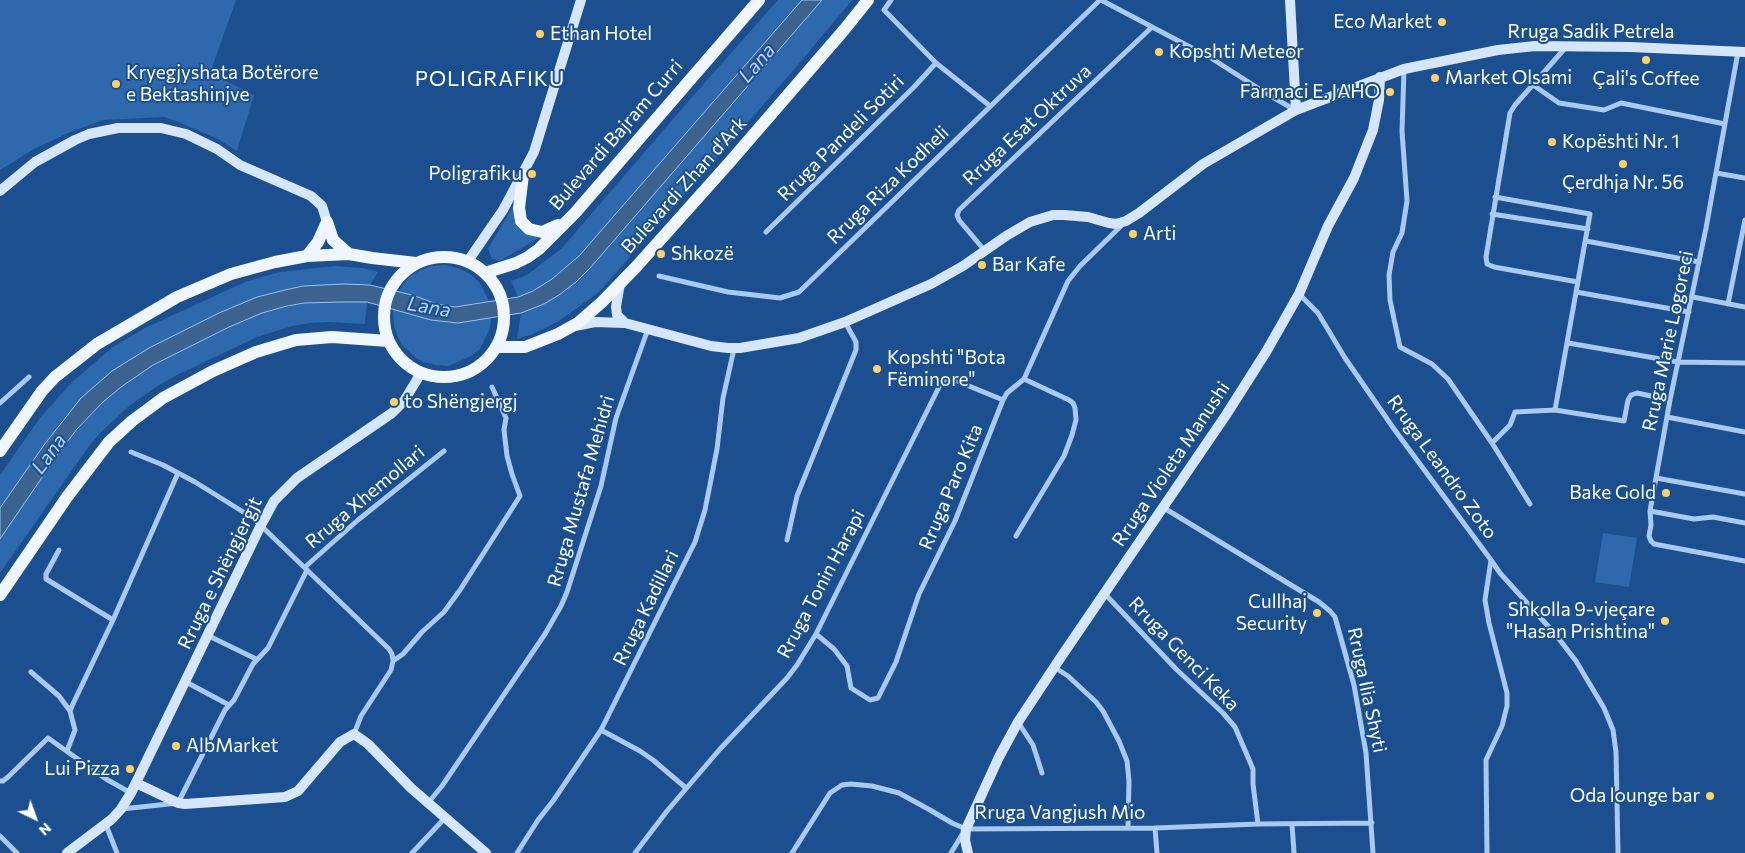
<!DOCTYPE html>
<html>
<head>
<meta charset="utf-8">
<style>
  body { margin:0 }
  #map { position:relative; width:1745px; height:853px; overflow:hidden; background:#1b4f8f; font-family:Commissioner,sans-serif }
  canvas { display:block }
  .north { position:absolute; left:10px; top:793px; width:50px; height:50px; -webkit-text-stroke:4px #1b4f8f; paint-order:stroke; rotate:138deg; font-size:14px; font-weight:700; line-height:20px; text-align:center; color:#fff }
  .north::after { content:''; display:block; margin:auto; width:18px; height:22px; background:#fff; clip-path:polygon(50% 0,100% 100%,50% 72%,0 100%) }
</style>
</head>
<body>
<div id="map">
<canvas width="1745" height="853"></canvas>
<div class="north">N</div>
</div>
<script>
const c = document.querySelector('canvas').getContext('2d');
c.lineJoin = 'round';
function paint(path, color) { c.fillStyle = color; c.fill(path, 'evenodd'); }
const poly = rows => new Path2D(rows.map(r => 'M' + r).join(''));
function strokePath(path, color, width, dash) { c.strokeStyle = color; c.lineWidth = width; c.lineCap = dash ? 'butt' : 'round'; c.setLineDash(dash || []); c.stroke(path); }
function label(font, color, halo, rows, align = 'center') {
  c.font = font + ' Commissioner,sans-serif'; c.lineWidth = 4; c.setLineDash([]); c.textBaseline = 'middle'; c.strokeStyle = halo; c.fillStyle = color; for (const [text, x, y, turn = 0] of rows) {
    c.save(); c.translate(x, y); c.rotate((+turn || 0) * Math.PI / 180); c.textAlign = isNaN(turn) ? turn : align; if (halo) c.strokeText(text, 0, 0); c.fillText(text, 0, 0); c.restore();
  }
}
paint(poly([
  [0,0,236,0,210,73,254,95,237,151,218,139,181,123,165,117,103,120,68,133,34,149,0,170],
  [778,0,802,0,579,256,552,279,533,291,518,297,511,281,527,275,562,248,693,96],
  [822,0,852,0,797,66,599,292,559,321,533,334,517,339,521,313,544,304,559,295,576,282,591,267],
  [513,206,540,237,500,261,492,259,488,249],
  [445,265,458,268,470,274,479,282,489,301,455,307,437,304,398,292,409,277,419,271,431,266],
  [334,266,363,268,378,272,370,285,344,284,285,290,257,297,219,313,149,348,98,383,63,419,0,508,0,475,40,418,71,383,113,347,145,328,245,282,280,272],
  [340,302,367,302,365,324,329,322,310,323,292,326,257,337,175,376,159,385,129,406,101,432,89,446,0,573,0,539,58,454,77,429,103,402,121,387,153,365,169,356,229,327,262,313,304,303],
  [393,309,431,320,457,323,491,317,490,328,480,349,471,356,448,366,435,365,423,362,415,357,401,344,394,327],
  [1603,533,1637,538,1629,587,1595,582]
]), '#2e69ad');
const water = poly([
  [802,0,822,0,591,267,576,282,559,295,544,304,521,313,458,323,431,320,367,302,340,302,304,303,287,306,262,313,229,327,153,365,121,387,103,402,77,429,58,454,0,539,0,508,44,445,81,398,112,371,149,348,219,313,257,297,285,290,303,286,344,284,370,285,412,295,437,304,455,307,518,297,533,291,552,279,579,256,802,0]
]);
paint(water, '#3c6290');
strokePath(water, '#9cc4f0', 1);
strokePath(poly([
  [891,0,884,10,936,63,990,106],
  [1101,0,1211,58,1264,92,1295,110],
  [1567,46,1515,105,1510,113,1486,257,1487,264,1494,267,1578,282],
  [1738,52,1706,228,1670,400,1650,511,1651,525,1649,536,1651,541,1654,544,1745,561],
  [1404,70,1402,131,1407,201,1402,233,1393,252,1389,275,1390,300,1400,347,1432,364,1448,379,1492,443,1530,504],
  [1533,85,1559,103,1604,110,1621,103,1725,124],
  [1716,173,1745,178],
  [1495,197,1590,214,1555,410],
  [1492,214,1588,229],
  [766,232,914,87,936,63],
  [1586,241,1699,262],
  [985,251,959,220,957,215,959,210,1152,27],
  [659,276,728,292,780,298,799,292,1100,0],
  [1576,292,1689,312],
  [1299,294,1318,313,1345,358,1394,429,1491,560,1485,600,1489,623,1507,693,1507,706,1502,726,1486,760,1487,853],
  [1693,297,1745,307],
  [1728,304,1745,220],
  [1568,343,1678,362,1745,363],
  [0,403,29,377],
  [1667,417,1745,432],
  [1492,443,1510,425,1515,412,1555,410,1624,421,1628,400,1631,395,1637,393,1670,400],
  [131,452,163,465,195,482,253,518,389,649,392,654,393,661,391,670,361,716,354,734],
  [1656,478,1745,494],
  [1164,508,1319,602,1330,611,1335,617,1354,685,1366,753,1373,853],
  [1650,511,1694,519,1713,517,1745,523],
  [1016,536,1064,456,1072,435,1076,420,1075,408,1073,403,1069,400,1024,379],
  [787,540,797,496,856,350,856,342,845,322],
  [59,550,46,574,46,579,113,620],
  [1491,560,1500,573,1556,635,1576,661,1604,708,1613,730,1616,752,1618,853],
  [305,567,358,520,444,451],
  [1105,594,1176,669,1223,713,1235,727,1253,769,1253,784,1258,824],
  [816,634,834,649,847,666,851,688,870,700,878,698,896,662,919,594,955,521,1003,400,1007,393,1024,379,1068,281,1080,266,1122,225],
  [209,636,256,659],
  [393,661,403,654,422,632,444,612,460,590,520,496,512,474,507,456,504,430,506,418,492,387],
  [1054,667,1068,676,1096,702,1103,711,1119,741,1127,761,1129,781,1128,828],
  [31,672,59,696,70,711],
  [186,682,229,705],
  [1018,722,1033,745,1042,773],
  [601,730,640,751,653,760,686,788],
  [67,751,75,730,70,711,72,706,113,620,178,473],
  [0,781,3,781,8,777,48,738,106,779,131,793],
  [428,803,442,786,545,634,561,606,567,592,601,486,616,418,648,329],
  [122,809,178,803,225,710,234,700,253,664,268,648,307,570],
  [1292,824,1294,853],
  [106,825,117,853],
  [1155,828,1157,853],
  [0,836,17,853],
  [412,853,445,818],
  [517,853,538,820,553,801,601,730,695,542,705,510,717,449,723,398,734,349],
  [635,853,667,811,720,749,787,678,797,665,816,634,941,383,948,379,952,379,1003,400],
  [792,853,830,793,842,785,851,784,872,786,899,793,930,810,952,823,966,829,1155,828,1258,824,1372,823],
  [951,853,963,833]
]), '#a9c9ee', 5);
strokePath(poly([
  [1290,0,1296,110],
  [0,191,35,162,75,140,89,134,118,128,161,128,186,134,217,149,240,165,311,196,322,206,327,222],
  [468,261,503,210,534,152,581,0],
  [620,283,616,307,617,315,625,323],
  [575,326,595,322,625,323,711,346,728,348,740,348,799,338,845,322,931,284,963,266,1006,236,1030,222,1053,215,1064,215,1088,217,1109,223,1116,224,1126,221,1139,213,1203,164,1296,110,1404,69,1498,50,1535,46,1630,47,1745,52],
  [136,783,178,803,185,804,285,797,298,791,340,742,354,734,368,744,411,788,486,853],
  [67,853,112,819,121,809,131,793,261,525,274,501,297,478,392,413,404,401,421,373],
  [968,853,965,840,966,829,999,757,1018,722,1061,657,1226,415,1266,352,1299,294,1328,226,1354,178,1373,130,1379,100,1380,77]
]), '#d6e6fa', 10);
strokePath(poly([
  [523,175,519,208,521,221,529,229,542,232,558,225],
  [327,222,333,240,349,254],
  [307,256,318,242,327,222],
  '384 317a60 60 0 1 1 120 0a60 60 0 1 1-120 0Z',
  [485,273,516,263,528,257,539,249,575,213,759,0],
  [496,347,525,347,558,334,578,323,602,302,636,267,729,163,844,30,868,0],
  [0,451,42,391,55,377,97,344,177,297,231,274,275,262,307,256,349,254,372,258,416,263],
  [0,595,67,497,109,442,132,421,163,398,213,371,256,352,296,340,332,337,388,341]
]), '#f0f6ff', 12);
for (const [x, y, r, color] of [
  [1442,22,5,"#ffd166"],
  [540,34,5,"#ffd166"],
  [1159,52,5,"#ffd166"],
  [1646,60,5,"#ffd166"],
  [1435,78,5,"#ffd166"],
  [116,84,5,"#ffd166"],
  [1390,92,5,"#ffd166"],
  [1552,142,5,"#ffd166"],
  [1623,164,5,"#ffd166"],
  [532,174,5,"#ffd166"],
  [1133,234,5,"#ffd166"],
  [661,254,5,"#ffd166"],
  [982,265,5,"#ffd166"],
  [877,369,5,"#ffd166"],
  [394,402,5,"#ffd166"],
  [1666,493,5,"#ffd166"],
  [1317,613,5,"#ffd166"],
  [1665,621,5,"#ffd166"],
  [176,746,5,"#ffd166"],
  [130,769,5,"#ffd166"],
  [1710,796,5,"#ffd166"]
]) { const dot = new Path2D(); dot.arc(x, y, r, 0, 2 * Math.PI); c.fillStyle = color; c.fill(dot); strokePath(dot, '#1b4f8f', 2); }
label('19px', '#fff', '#1b4f8f', [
  ["Eco Market",1432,22,"right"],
  ["Ethan Hotel",550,34],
  ["Kopshti Meteor",1169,52],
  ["Kryegjyshata Botërore",126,73],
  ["e Bektashinjve",126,95],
  ["Market Olsami",1445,78],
  ["Çali's Coffee",1646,79,"center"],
  ["Farmaci E. JAHO",1380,92,"right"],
  ["Kopështi Nr. 1",1562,142],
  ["Poligrafiku",522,174,"right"],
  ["Çerdhja Nr. 56",1623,183,"center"],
  ["Arti",1143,234],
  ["Shkozë",671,254],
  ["Bar Kafe",992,265],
  ["Kopshti \"Bota",887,358],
  ["Fëminore\"",887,380],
  ["to Shëngjergj",404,402],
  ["Bake Gold",1656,493,"right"],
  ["Cullhaj",1307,602,"right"],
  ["Security",1307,624,"right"],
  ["Shkolla 9-vjeçare",1655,610,"right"],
  ["\"Hasan Prishtina\"",1655,632,"right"],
  ["AlbMarket",186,746],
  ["Lui Pizza",120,769,"right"],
  ["Oda lounge bar",1700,796,"right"]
], 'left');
label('19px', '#fff', '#1b4f8f', [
  ["Rruga Sadik Petrela",1591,32],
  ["Rruga Esat Oktruva",1027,125,-43],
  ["Bulevardi Bajram Curri",616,135,-49],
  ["Rruga Pandeli Sotiri",841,138,-45],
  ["Bulevardi Zhan d'Ark",684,185,-48],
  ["Rruga Riza Kodheli",888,185,-44],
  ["Rruga Marie Logoreci",1668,341,-78],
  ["Rruga Violeta Manushi",1171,464,-56],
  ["Rruga Leandro Zoto",1442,467,54],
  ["Rruga Paro Kita",951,487,-67],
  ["Rruga Mustafa Mehidri",581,491,-74],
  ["Rruga Xhemollari",365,497,-40],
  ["Rruga e Shëngjergjt",220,573,-64],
  ["Rruga Tonin Harapi",821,584,-62],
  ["Rruga Kadillari",646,608,-64],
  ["Rruga Genci Keka",1184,654,46],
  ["Rruga Ilia Shyti",1367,690,78],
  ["Rruga Vangjush Mio",1060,813]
]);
label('italic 20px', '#b5d3f5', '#1b4f8f', [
  ["Lana",757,63,-49],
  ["Lana",429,307,10],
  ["Lana",49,454,-54]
]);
c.letterSpacing = '1px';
label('21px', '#fff', '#1b4f8f', [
  ["POLIGRAFIKU",490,79]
]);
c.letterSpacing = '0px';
</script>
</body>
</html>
